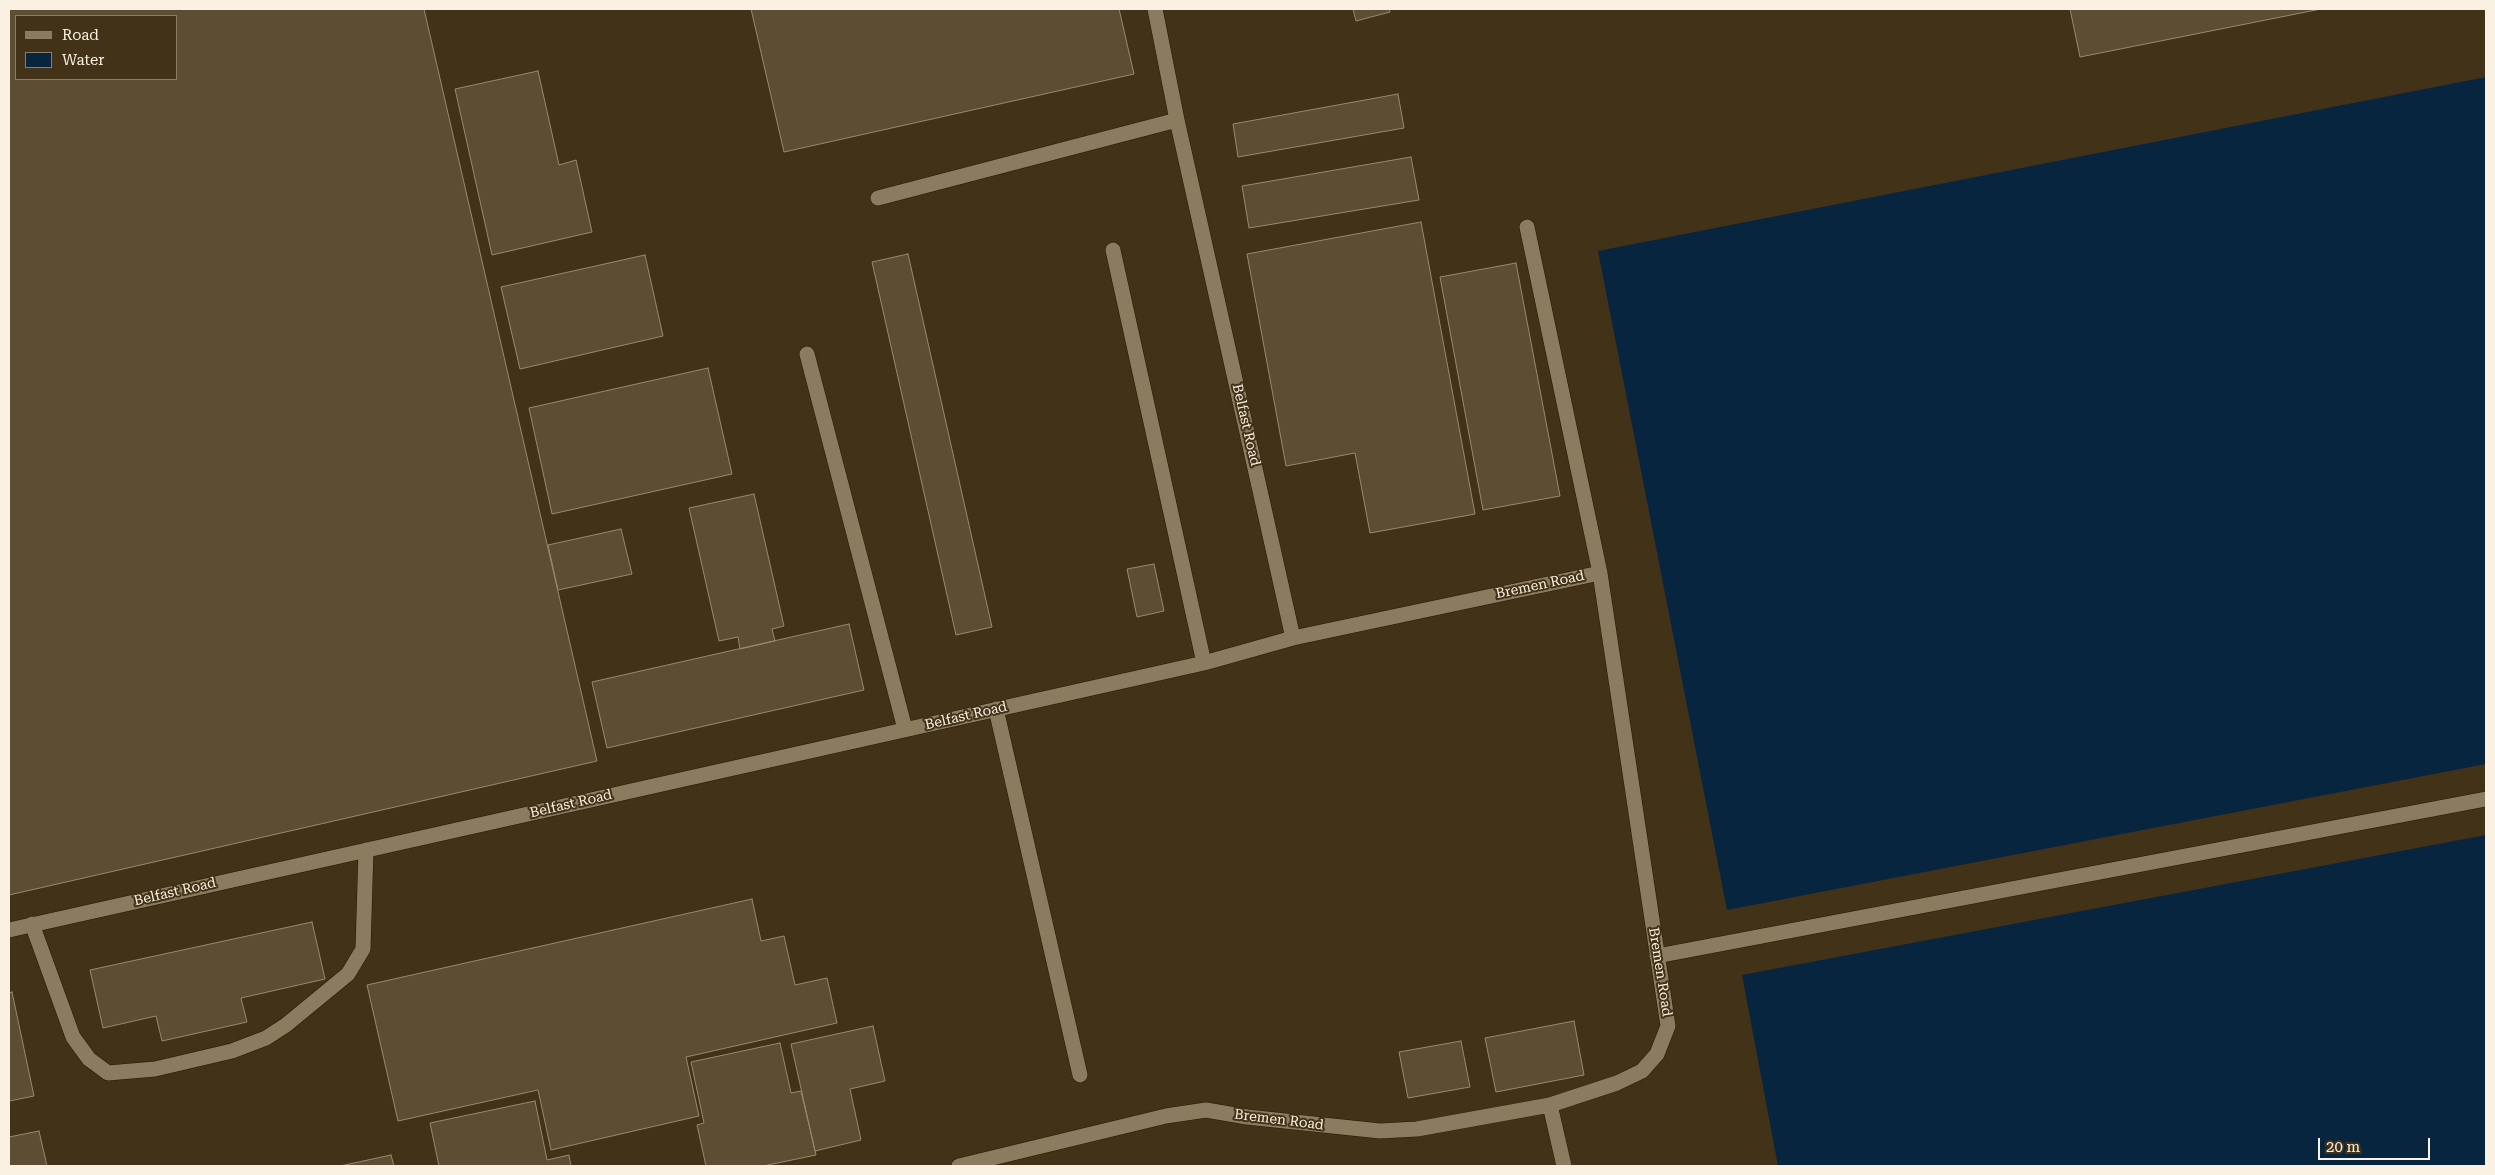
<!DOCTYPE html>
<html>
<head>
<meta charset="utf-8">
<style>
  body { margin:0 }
  #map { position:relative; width:2495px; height:1175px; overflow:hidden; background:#413218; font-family:"Roboto Serif",serif }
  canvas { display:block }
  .frame { position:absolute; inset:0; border:10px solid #faf1e2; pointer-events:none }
  .legend { position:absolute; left:15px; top:15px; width:162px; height:65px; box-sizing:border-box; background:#413218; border:1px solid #8b7e69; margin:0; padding:6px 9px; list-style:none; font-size:15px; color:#faf1e2 }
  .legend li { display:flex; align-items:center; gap:10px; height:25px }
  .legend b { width:25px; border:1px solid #8b7e69 }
  .scale { position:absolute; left:2318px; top:1138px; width:112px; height:22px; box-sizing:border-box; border:2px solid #faf1e2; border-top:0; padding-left:6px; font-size:15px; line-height:18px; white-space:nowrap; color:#faf1e2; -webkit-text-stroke:4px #413218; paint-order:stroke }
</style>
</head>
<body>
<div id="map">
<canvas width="2495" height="1175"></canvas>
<div class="frame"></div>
<ul class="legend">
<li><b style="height:6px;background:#8b7b5f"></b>Road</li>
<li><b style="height:14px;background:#082540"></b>Water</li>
</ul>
<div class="scale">20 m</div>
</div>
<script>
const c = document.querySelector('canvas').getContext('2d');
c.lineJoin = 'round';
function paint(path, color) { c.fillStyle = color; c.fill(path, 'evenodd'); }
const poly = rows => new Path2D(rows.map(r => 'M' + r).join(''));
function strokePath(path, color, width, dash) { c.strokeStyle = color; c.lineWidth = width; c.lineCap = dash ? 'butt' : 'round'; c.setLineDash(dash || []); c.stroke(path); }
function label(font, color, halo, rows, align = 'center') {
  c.font = font + ' "Roboto Serif",serif'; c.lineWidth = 4; c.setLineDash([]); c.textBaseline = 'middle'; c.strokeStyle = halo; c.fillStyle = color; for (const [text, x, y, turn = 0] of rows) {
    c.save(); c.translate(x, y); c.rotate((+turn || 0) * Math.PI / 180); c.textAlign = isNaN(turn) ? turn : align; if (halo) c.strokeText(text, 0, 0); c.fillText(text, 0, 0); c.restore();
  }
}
paint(poly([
  [2486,77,2486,764,1727,910,1598,251],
  [2486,835,2486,1166,1778,1166,1742,975]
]), '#082540');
const building = poly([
  [9,9,424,9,597,761,9,895,9,9],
  [16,16,176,16,176,79,16,79,16,16],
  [751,9,1119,9,1134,74,784,152,751,9],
  [1353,9,1389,9,1390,12,1356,21,1353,9],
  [2070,9,2321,9,2080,57,2070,9],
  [538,71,559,165,576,160,592,232,492,255,455,89,538,71],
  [1398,94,1404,128,1238,157,1233,124,1398,94],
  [1411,157,1419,200,1249,228,1242,186,1411,157],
  [1421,222,1475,514,1370,533,1355,453,1286,466,1247,254,1421,222],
  [908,254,992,627,956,635,872,262,908,254],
  [645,255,663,336,520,369,501,287,645,255],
  [1516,263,1560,496,1483,510,1440,277,1516,263],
  [708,368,732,474,552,514,529,408,708,368],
  [754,494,784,626,772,629,775,641,740,649,738,637,719,641,689,508,754,494],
  [621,529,632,574,558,590,548,545,621,529],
  [1154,564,1164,611,1137,617,1127,569,1154,564],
  [849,624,864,690,607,748,592,682,849,624],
  [752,899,761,941,784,936,795,985,827,978,837,1023,686,1057,699,1116,551,1150,538,1090,398,1121,367,985,752,899],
  [312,922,325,979,241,998,247,1022,162,1041,156,1016,103,1028,90,970,312,922],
  [12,992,34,1096,9,1101,9,993,12,992],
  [1574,1021,1584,1075,1496,1092,1485,1038,1574,1021],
  [873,1026,885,1081,850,1089,861,1140,815,1151,791,1044,873,1026],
  [1461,1041,1470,1087,1408,1098,1399,1052,1461,1041],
  [780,1043,791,1093,801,1091,816,1155,763,1166,706,1166,697,1125,704,1123,691,1062,780,1043],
  [535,1101,547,1160,569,1155,571,1166,439,1166,430,1123,535,1101],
  [39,1131,47,1166,9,1166,9,1137,39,1131],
  [391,1155,394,1166,340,1166,391,1155]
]);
paint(building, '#5d4d33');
strokePath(building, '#9a8a6d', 1);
const minor = poly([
  [878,198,1177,120],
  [1527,227,1600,573],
  [1113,250,1204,663],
  [807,354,905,729],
  [996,709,1080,1075],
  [32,924,73,1037,89,1059,108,1073,155,1069,232,1051,266,1038,286,1025,348,974,363,949,366,850],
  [9,930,1204,663,1293,638,1177,120,1155,9],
  [1657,956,2486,799],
  [1550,1105,1564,1166],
  [959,1166,1166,1116,1206,1110,1247,1117,1380,1131,1417,1129,1550,1105,1617,1083,1642,1071,1657,1054,1668,1026,1600,573,1293,638]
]);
strokePath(minor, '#271a01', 16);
strokePath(minor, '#8b7b5f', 15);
label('14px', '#faf1e2', '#413218', [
  ["Belfast Road",1246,425,77],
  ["Bremen Road",1540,585,-12],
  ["Belfast Road",966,716,-13],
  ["Belfast Road",571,804,-13],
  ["Belfast Road",175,892,-13],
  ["Bremen Road",1660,972,81],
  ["Bremen Road",1279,1120,7]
]);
</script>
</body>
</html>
